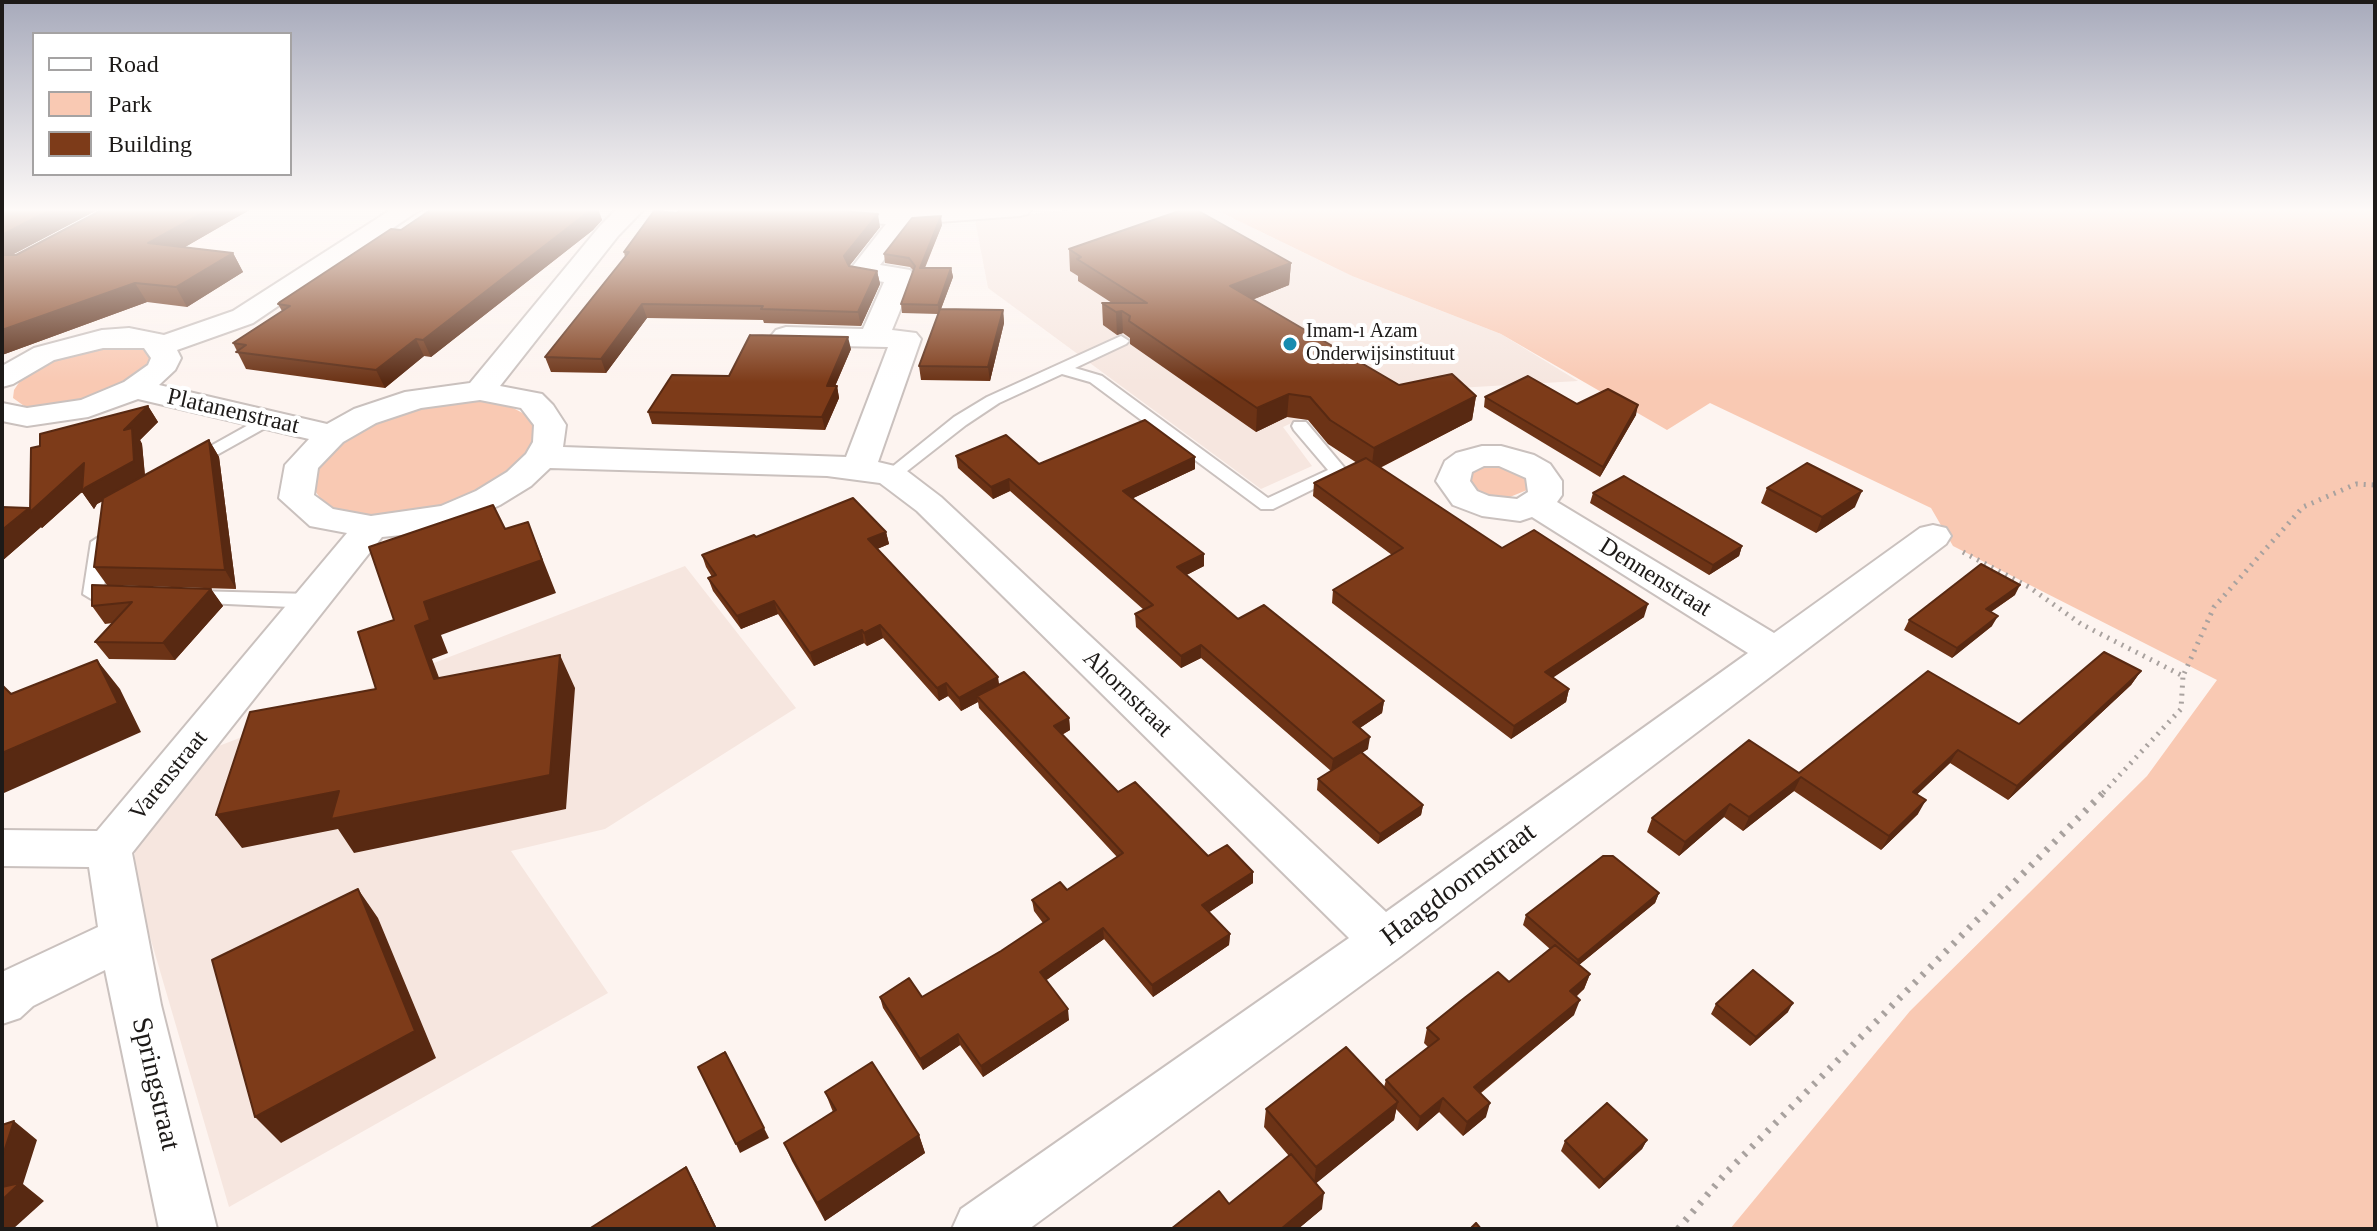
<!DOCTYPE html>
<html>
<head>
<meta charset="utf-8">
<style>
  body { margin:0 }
  #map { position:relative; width:2377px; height:1231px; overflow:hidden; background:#fdf4f0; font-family:"Times New Roman",serif }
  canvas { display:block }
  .frame { position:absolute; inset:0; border:4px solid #1d1a18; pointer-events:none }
  .legend { position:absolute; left:32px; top:32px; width:260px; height:144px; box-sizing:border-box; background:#fff; border:2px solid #a5a3a3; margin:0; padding:10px 14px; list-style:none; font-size:24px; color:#1d1a18 }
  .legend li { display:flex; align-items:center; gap:16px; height:40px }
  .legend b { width:40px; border:2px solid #a5a3a3 }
</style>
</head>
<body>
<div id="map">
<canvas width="2377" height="1231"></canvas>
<div class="frame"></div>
<ul class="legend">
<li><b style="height:10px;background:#fff"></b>Road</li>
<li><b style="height:22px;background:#f9c9b3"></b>Park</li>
<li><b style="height:22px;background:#7d3b19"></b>Building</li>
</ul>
</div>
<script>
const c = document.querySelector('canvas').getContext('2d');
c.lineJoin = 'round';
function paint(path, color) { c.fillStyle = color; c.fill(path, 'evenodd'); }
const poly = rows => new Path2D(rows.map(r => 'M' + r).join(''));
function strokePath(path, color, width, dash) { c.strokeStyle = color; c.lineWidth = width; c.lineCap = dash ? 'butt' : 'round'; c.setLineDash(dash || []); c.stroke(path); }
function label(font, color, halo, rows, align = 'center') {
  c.font = font + ' "Times New Roman",serif'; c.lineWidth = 8; c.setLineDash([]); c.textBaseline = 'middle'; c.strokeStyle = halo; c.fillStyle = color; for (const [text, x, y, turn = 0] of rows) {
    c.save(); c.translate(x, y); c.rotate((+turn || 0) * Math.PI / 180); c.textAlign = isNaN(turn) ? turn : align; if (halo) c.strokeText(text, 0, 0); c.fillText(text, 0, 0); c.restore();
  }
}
paint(poly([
  [1079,209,1214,209,1352,276,1501,334,1578,381,1354,394,1283,427,1312,466,1261,489,988,288,975,220],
  [685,566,796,708,605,829,511,851,608,993,229,1207,134,882,135,845,211,749]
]), '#f6e6df');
paint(poly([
  [1214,209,2375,209,2375,1229,1730,1229,1910,1011,2147,776,2217,680,1953,546,1931,508,1710,403,1667,430,1501,334,1352,276],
  [109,346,142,347,152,352,157,359,116,395,27,408,13,398,14,390,20,381,48,363],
  [481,400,502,402,530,417,536,428,536,441,519,469,454,505,376,518,336,510,323,502,315,491,313,479,318,466,328,453,360,428,408,408],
  [1483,465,1503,465,1520,472,1525,478,1527,490,1505,499,1479,492,1469,482,1471,472]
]), '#f9c9b3');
const service = poly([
  [1121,336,1129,341,1126,344,1075,368,1102,376,1268,498,1328,470,1294,430,1292,426,1294,422,1306,422,1348,472,1273,509,1261,509,1090,382,1062,374,999,403,966,425,897,479,885,479,882,475,954,417,987,397,1121,336],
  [268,414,274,415,276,419,274,423,197,466,191,467,182,462,268,414],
  [100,536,109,542,104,588,116,589,119,594,109,600,93,600,83,594,91,542,100,536],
  [193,591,311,594,321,601,311,608,186,602,183,597,186,592,193,591]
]);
const minor = poly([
  [392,209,421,209,253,323,177,350,181,358,175,370,159,385,327,424,354,409,405,392,470,383,600,226,617,209,644,209,618,236,500,386,542,394,553,405,566,425,563,447,846,457,888,347,786,345,776,342,771,336,776,330,786,327,863,329,884,282,852,277,849,271,886,224,777,216,768,214,765,209,1031,209,1028,214,1019,216,912,224,880,265,910,270,914,276,892,330,916,333,921,339,878,462,903,468,941,497,1386,912,1748,653,1532,517,1520,521,1482,516,1453,505,1436,481,1445,461,1456,453,1482,446,1501,446,1534,455,1550,464,1562,481,1562,495,1557,502,1774,633,1920,528,1933,525,1946,528,1951,536,1946,544,1401,956,1029,1229,952,1229,961,1209,1349,938,917,511,880,483,827,476,550,468,531,486,500,505,463,522,411,534,382,537,132,853,161,1005,217,1229,159,1229,105,970,33,1006,20,1018,2,1024,2,972,98,927,89,867,2,866,2,830,97,831,347,533,310,526,279,498,285,465,309,439,138,399,88,417,27,426,2,421,2,403,27,408,81,400,124,382,148,365,151,358,144,348,103,348,54,360,13,384,2,387,2,366,34,348,102,330,129,328,164,335,233,311,392,209],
  [480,400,521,408,534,425,533,442,526,454,507,472,476,491,441,506,371,516,333,509,314,495,318,468,343,442,376,423,421,408,480,400],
  [1484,466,1499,466,1526,478,1528,492,1517,499,1489,496,1477,491,1470,481,1472,472,1484,466]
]);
strokePath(service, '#cac1be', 4);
strokePath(minor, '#cac1be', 4);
strokePath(poly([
  [1963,552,2029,587,2081,624,2183,676,2214,607,2303,507,2356,484,2375,485],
  [2103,793,2181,709,2183,676]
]), '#a9a29f', 5, [2, 6]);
strokePath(poly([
  [1678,1229,1726,1173,2105,791]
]), '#a9a29f', 7, [3, 8]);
paint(service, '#fff');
paint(minor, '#fff');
paint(poly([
  [2,209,99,209,12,255,16,255,104,209,251,209,185,247,233,253,243,272,187,307,147,302,2,355],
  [432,209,598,209,602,220,593,230,431,357,424,356,385,388,246,369,233,343,282,311,278,304,401,230],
  [942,225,925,268,951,268,953,277,941,309,1003,310,1004,323,990,381,921,380,919,366,938,314,902,313,901,304,913,270,910,267,885,263,884,254],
  [880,227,849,266,877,271,880,284,861,326,764,323,763,320,647,318,606,373,551,372,545,357,625,257,624,252],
  [1069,249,1291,263,1289,285,1252,300,1399,385,1476,396,1472,420,1380,468,1502,548,1644,617,1553,677,1569,689,1566,702,1511,739,1332,603,1333,590,1392,555,1313,496,1314,483,1357,463,1328,444,1308,420,1287,417,1256,432,1130,344,1130,338,1123,333,1117,335,1103,325,1102,303,1112,303,1078,281,1078,276,1070,271],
  [851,349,835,386,837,386,839,398,825,430,652,424,648,412,729,376],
  [1485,397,1636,415,1600,477,1484,407],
  [148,406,158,422,140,440,142,444,145,475,209,440,219,457,236,589,107,585,94,567,103,501,97,504,94,509,82,492,42,528,41,527,2,561,2,507,30,510,40,446],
  [956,456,1039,464,1195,469,1133,498,1204,566,1186,575,1238,619,1384,701,1382,713,1360,728,1368,749,1362,753,1423,805,1421,815,1378,844,1317,790,1318,779,1331,771,1201,658,1181,668,1136,627,1135,614,1144,610,1010,491,993,499,958,468],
  [1767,488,1855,507,1816,533,1761,503],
  [1593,493,1742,546,1739,556,1709,575,1590,503],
  [886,532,889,544,877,549,999,685,1069,718,1070,730,1062,735,1118,792,1208,856,1253,883,1209,912,1230,934,1229,945,1153,997,1104,939,1046,980,1069,1020,983,1077,960,1045,923,1070,883,1008,880,997,922,997,1001,951,1043,923,1034,911,1032,900,1067,890,1117,857,979,708,978,702,961,711,948,696,939,701,883,638,867,646,864,643,814,666,778,614,741,629,713,591,708,578,712,577,706,567,702,555,756,537],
  [211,589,223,606,175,660,109,659,95,642,113,623,105,624,92,606],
  [2015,595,1991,612,1992,626,1952,658,1904,630,1909,620],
  [2141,671,2131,685,2008,800,1950,763,1917,794,1918,814,1881,850,1794,791,1743,831,1724,817,1679,856,1647,832,1652,818,1799,773,2019,724],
  [1659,893,1655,903,1579,965,1590,974,1584,989,1576,997,1574,1015,1481,1093,1486,1117,1463,1136,1439,1112,1417,1131,1396,1109,1394,1120,1316,1183,1322,1209,1298,1229,1171,1229,1229,1204,1289,1156,1264,1127,1266,1109,1384,1087,1386,1080,1428,1047,1424,1043,1427,1028,1509,982,1550,949,1523,925,1526,915],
  [1716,1004,1788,1012,1750,1046,1711,1014],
  [825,1092,919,1135,925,1153,825,1221,792,1161,784,1143,833,1112],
  [1647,1140,1642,1149,1599,1189,1561,1151,1565,1141]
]), '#6c3316');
paint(poly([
  [52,209,99,209,8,257,2,267,2,235],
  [209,209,251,209,159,262,148,243],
  [592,209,598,209,602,220,593,230,431,357,423,340],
  [878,214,880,227,847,269,844,256],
  [941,216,942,225,921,276,920,268],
  [233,253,243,272,187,307,176,287],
  [1291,263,1289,285,1229,309,1230,286],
  [951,268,953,277,939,314,938,305],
  [877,271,880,284,861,326,858,312],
  [135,283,147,302,2,355,2,330],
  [642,304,647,318,606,373,601,359],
  [1003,310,1004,323,990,381,988,367],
  [1122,311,1123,333,1117,335,1116,312],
  [848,337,851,349,830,398,827,386],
  [416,339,424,356,385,388,376,370],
  [837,386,839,398,825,430,822,417],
  [1289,394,1287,417,1256,432,1257,408],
  [1476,396,1472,420,1371,472,1374,448],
  [1638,405,1636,415,1600,477,1603,467],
  [148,406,158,422,140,440,142,444,145,478,97,504,94,509,82,492,83,491,42,528,41,527,2,561,2,530,29,508,31,511,84,463,124,430],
  [209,440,219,457,236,589,225,570],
  [1195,457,1195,469,1123,503,1123,491],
  [1009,479,1010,491,993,499,991,487],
  [1862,491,1855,507,1816,533,1822,517],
  [528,522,556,593,441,635,448,653,432,659,452,712,434,679,415,626,424,602],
  [886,532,889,544,870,552,868,539],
  [1742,546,1739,556,1709,575,1713,565],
  [1204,554,1204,566,1177,580,1177,567],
  [2020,585,2015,595,1980,619,1986,609],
  [211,589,223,606,175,660,163,643],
  [774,601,778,614,741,629,737,616],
  [1648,604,1644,617,1542,685,1545,672],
  [1998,616,1992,626,1952,658,1957,648],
  [880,625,883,638,867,646,864,633],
  [862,630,864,643,814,666,810,653],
  [1201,645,1201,658,1181,668,1181,656],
  [560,655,575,688,566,809,354,853,338,829,242,848,216,815],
  [97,660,120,689,141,732,4,793,2,790,2,753],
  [2141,671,2131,685,2008,800,2017,786],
  [998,677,1000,690,977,696,978,702,961,711,959,698],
  [946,683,948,696,939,701,937,688],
  [1569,689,1566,702,1511,739,1514,726],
  [1384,701,1382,713,1351,734,1353,722],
  [1069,718,1070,730,1055,738,1054,726],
  [1370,737,1368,749,1331,771,1333,759],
  [1958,750,1950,763,1905,806,1913,792],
  [1801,777,1794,791,1743,831,1749,817],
  [1926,800,1918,814,1881,850,1889,836],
  [1730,804,1724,817,1679,856,1685,842],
  [1423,805,1421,815,1378,844,1380,834],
  [1253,872,1253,883,1202,917,1202,905],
  [358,889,378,918,436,1058,281,1143,255,1117],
  [1659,893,1655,903,1574,969,1578,960],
  [1103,928,1104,939,1041,984,1040,972],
  [1230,934,1229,945,1153,997,1152,985],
  [1590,974,1584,989,1564,1006,1570,991],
  [1580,1000,1574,1015,1470,1101,1474,1087],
  [1793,1003,1788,1012,1750,1046,1756,1037],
  [1068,1009,1069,1020,983,1077,981,1066],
  [958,1034,960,1045,923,1070,920,1059],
  [1443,1098,1439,1112,1417,1131,1420,1117],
  [1398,1102,1394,1120,1314,1185,1316,1167],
  [1490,1103,1486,1117,1463,1136,1467,1122],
  [14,1121,37,1140,23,1184,44,1201,13,1229,2,1229,2,1158],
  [764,1128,769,1138,740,1153,736,1144],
  [919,1135,925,1153,825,1221,817,1203],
  [1647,1140,1642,1149,1599,1189,1604,1180],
  [686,1167,696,1185,717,1229,716,1229],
  [1324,1193,1322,1209,1298,1229,1281,1229]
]), '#582912');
const building = poly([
  [2,209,52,209,2,235,2,209],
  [104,209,209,209,148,243,233,253,176,287,135,283,2,330,2,255,16,255,104,209],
  [432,209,592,209,423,340,416,339,376,370,236,352,246,345,233,343,290,306,278,304,280,302,391,229,401,230,432,209],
  [681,209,819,209,878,214,844,256,849,266,877,271,858,312,761,309,763,306,642,304,601,359,545,357,629,252,624,252,654,211,677,213,681,209],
  [1185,209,1195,209,1291,263,1230,286,1399,385,1452,374,1476,396,1374,448,1330,420,1310,397,1289,394,1257,408,1129,321,1130,316,1122,311,1116,312,1102,303,1147,303,1077,259,1081,257,1069,249,1185,209],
  [941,216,920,268,951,268,938,305,901,304,915,266,909,258,884,254,912,218,941,216],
  [940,309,1003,310,988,367,919,366,940,309],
  [750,335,848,337,827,386,837,386,822,417,648,412,672,375,729,376,750,335],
  [1528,376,1577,404,1608,389,1638,405,1603,467,1485,397,1528,376],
  [148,406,124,430,132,428,134,461,85,488,82,492,84,463,30,512,31,448,40,446,40,434,148,406],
  [1145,420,1195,457,1123,491,1204,554,1177,567,1238,619,1264,605,1384,701,1353,722,1370,737,1333,759,1201,645,1181,656,1135,614,1153,605,1009,479,991,487,956,456,1006,435,1039,464,1145,420],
  [209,440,225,570,94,567,103,498,209,440],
  [1366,458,1502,548,1534,530,1648,604,1545,672,1569,689,1514,726,1333,590,1403,548,1314,483,1366,458],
  [1807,463,1862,491,1822,517,1767,488,1807,463],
  [1624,476,1742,546,1713,565,1593,493,1624,476],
  [853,498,886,532,868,539,998,677,959,698,946,683,937,688,880,625,864,633,862,630,810,653,774,601,737,616,708,578,716,575,702,555,754,535,756,537,853,498],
  [493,505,505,529,528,522,542,560,424,602,430,620,415,626,434,679,560,655,550,775,331,819,339,791,216,815,250,712,376,689,358,632,394,620,369,547,493,505],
  [2,507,29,508,2,530,2,507],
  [1981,564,2020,585,1986,609,1998,616,1957,648,1909,620,1981,564],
  [92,585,211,589,163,643,95,642,132,602,92,606,92,585],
  [2104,652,2141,671,2017,786,1958,750,1913,792,1926,800,1889,836,1801,777,1749,817,1730,804,1685,842,1652,818,1749,740,1799,773,1928,671,2019,724,2104,652],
  [97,660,118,703,2,753,2,685,11,694,97,660],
  [1024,672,1069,718,1054,726,1118,792,1135,782,1208,856,1227,845,1253,872,1202,905,1230,934,1152,985,1103,928,1040,972,1068,1009,981,1066,958,1034,920,1059,880,997,909,978,922,997,1001,951,1049,919,1032,900,1060,882,1067,890,1123,853,977,696,1024,672],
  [1361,752,1423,805,1380,834,1318,779,1361,752],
  [1603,856,1613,856,1659,893,1578,960,1526,915,1603,856],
  [358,889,415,1031,255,1117,212,960,358,889],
  [1555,945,1590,974,1570,991,1580,1000,1474,1087,1490,1103,1467,1122,1443,1098,1420,1117,1386,1080,1439,1039,1427,1028,1463,999,1498,972,1509,982,1555,945],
  [1753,970,1793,1003,1756,1037,1716,1004,1753,970],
  [1346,1047,1398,1102,1316,1167,1266,1109,1346,1047],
  [725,1052,764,1128,736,1144,698,1067,725,1052],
  [872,1062,919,1135,817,1203,784,1143,836,1110,825,1092,872,1062],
  [1607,1103,1647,1140,1604,1180,1565,1141,1607,1103],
  [14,1121,2,1158,2,1125,14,1121],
  [1291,1154,1324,1193,1281,1229,1171,1229,1219,1191,1229,1204,1291,1154],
  [686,1167,716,1229,589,1229,686,1167],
  [20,1183,2,1200,2,1187,20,1183],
  [1476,1223,1481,1229,1470,1229,1476,1223]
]);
paint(building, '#7d3b19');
strokePath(building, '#582912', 2);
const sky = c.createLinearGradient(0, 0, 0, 382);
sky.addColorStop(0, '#a7aabb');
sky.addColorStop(0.55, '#fefaf8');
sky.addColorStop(1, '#fefaf800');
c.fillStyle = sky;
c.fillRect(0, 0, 2377, 382);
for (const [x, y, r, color] of [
  [1290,344,8,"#178baf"]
]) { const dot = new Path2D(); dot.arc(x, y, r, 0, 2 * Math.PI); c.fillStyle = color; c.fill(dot); strokePath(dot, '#fff', 3); }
label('20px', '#1d1a18', '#fff', [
  ["Imam-ı Azam",1306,332],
  ["Onderwijsinstituut",1306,355]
], 'left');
label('24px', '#1d1a18', '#fff', [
  ["Platanenstraat",233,412,13],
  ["Dennenstraat",1655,578,32],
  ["Ahornstraat",1127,694,44],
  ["Varenstraat",169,776,-51]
]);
label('28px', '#1d1a18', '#fff', [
  ["Haagdoornstraat",1459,885,-37],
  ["Springstraat",155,1084,77]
]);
</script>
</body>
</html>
